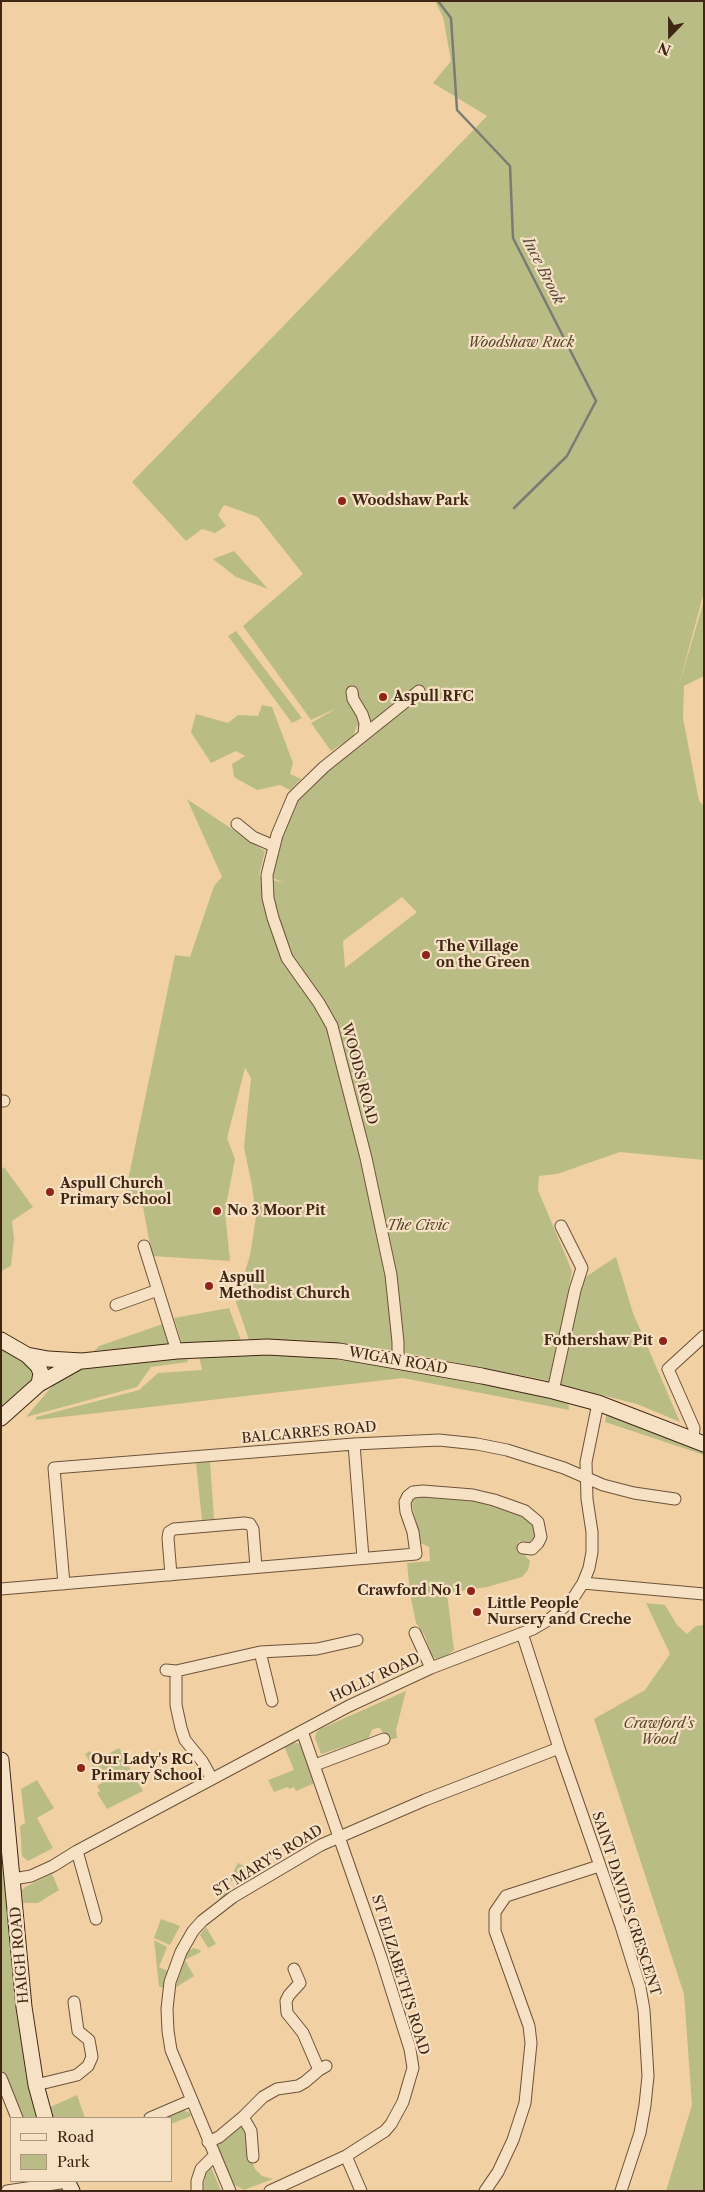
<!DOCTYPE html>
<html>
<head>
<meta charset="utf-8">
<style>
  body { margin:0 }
  #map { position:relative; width:705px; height:2192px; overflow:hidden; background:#f1d1a4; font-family:"Libre Caslon Text",serif }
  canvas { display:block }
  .frame { position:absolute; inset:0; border:2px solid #402715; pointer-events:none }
  .legend { position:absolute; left:10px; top:2117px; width:162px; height:65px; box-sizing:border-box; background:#f6e1c4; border:1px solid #ad977e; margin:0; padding:6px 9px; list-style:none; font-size:15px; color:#402715 }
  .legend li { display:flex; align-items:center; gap:10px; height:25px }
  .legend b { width:25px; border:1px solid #ad977e }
  .north { position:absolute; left:645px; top:10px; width:50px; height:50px; -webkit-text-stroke:4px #f6e1c4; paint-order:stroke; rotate:202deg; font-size:14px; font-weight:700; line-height:20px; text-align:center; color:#402715 }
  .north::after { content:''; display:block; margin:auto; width:18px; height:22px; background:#402715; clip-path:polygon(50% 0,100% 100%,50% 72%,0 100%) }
</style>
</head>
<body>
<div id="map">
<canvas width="705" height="2192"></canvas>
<div class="frame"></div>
<ul class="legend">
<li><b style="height:6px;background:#f6e1c4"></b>Road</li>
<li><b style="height:14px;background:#babc86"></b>Park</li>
</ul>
<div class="north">N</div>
</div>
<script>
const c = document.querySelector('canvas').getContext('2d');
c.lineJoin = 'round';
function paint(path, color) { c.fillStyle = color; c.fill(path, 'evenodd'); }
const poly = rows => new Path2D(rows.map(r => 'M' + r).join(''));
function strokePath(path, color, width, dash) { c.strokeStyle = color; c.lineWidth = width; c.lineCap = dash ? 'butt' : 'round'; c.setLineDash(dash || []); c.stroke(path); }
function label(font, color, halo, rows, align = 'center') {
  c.font = font + ' "Libre Caslon Text",serif'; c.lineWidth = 4.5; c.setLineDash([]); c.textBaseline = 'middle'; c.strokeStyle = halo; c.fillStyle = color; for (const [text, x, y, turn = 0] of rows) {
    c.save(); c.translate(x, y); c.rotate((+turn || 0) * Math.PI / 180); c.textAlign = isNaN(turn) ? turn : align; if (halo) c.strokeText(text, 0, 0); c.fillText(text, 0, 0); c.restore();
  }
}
paint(poly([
  [435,1,704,1,704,592,678,689,704,600,704,676,684,686,683,718,699,801,704,806,704,1160,620,1152,557,1174,539,1176,538,1190,572,1271,550,1381,391,1350,320,1341,249,1340,236,1302,250,1255,256,1217,252,1186,244,1147,251,1078,245,1068,227,1138,235,1159,225,1211,230,1261,152,1256,143,1207,123,1204,175,955,190,957,214,886,222,877,187,799,265,851,259,876,284,883,267,875,293,797,364,734,357,725,353,737,331,751,311,723,337,708,311,720,243,626,303,574,258,517,224,505,218,515,226,526,215,533,202,529,186,541,132,482,487,116,433,83,451,61,443,17],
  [402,897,417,912,345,968,343,941],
  [234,551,268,589,236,577,213,559],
  [236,631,302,718,292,723,228,636],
  [262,705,272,707,293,763,290,774,301,779,290,790,280,785,257,790,234,777,232,764,245,756,236,751,211,763,191,732,196,714,228,723,238,715,258,716],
  [4,1167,33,1207,12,1221,14,1238,11,1266,1,1271,1,1170],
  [616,1257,633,1313,680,1422,637,1404,558,1384,581,1283,587,1276],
  [229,1308,241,1340,182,1344,174,1318],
  [163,1324,171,1345,94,1351,99,1346],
  [1,1340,41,1373,1,1418],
  [276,1354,370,1363,568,1399,569,1410,403,1378,36,1420,36,1417,139,1390,158,1373,202,1370,199,1356],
  [187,1358,188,1362,151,1367,137,1387,26,1417,59,1378,81,1368],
  [607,1412,704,1448,704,1455,605,1422],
  [210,1462,214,1519,202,1520,196,1463],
  [415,1496,487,1503,527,1517,534,1526,534,1538,530,1542,519,1541,517,1547,530,1561,528,1570,522,1577,487,1587,447,1593,454,1650,441,1660,437,1660,432,1656,425,1636,416,1623,410,1593,407,1563,430,1561,429,1547,421,1543,413,1509,412,1502],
  [646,1603,665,1605,677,1625,687,1634,696,1626,704,1625,704,2191,666,2191,692,2105,684,1994,594,1719,645,1690,670,1654],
  [406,1691,396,1730,397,1738,388,1740,380,1728,376,1728,372,1730,368,1739,321,1754,315,1738,316,1733,320,1729],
  [292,1742,301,1744,315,1783,296,1791,294,1787,289,1789,288,1787,274,1792,268,1780,294,1770,284,1746],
  [119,1748,143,1791,107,1809,97,1793,100,1791,97,1786,102,1783,85,1754,90,1751,97,1760],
  [37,1780,54,1808,37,1818,53,1848,28,1861,22,1856,20,1826,25,1823,21,1789],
  [9,1844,45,2118,17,2118,1,2078,1,1845],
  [238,1863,250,1869,228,1884,232,1891,219,1900],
  [52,1874,59,1890,38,1903,23,1903,22,1890,25,1887],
  [161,1919,180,1926,170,1945,154,1938],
  [206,1927,216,1944,208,1948,200,1935],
  [154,1940,167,1947,159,1967,168,1971,163,1988,159,1986],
  [194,1948,200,1950,201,1952,185,1960,194,1976,175,1988,188,1951],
  [77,2095,85,2118,48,2118,46,2109],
  [183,2110,190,2113,191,2116,171,2124,171,2118,164,2118],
  [244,2122,248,2152,255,2169,262,2176,273,2179,244,2190,231,2183,217,2148,220,2140],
  [209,2162,221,2191,203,2191,206,2170]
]), '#babc86');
strokePath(poly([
  [438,1,451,18,457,110,510,166,513,238,596,401,567,456,514,508]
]), '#787c73', 2.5);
const street = poly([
  [352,692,353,699,362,714,365,723,364,734],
  [237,824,253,837,274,846],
  [1,1101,4,1101],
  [144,1246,177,1351],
  [116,1305,158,1290],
  [398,1360,398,1342,391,1275,366,1158,332,1026,319,1003,287,958,273,918,268,898,267,875,277,835,293,797,324,767,419,691],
  [553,1391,575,1290,582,1268,561,1226],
  [693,1440,694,1428,668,1369,704,1336],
  [354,1444,363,1558],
  [171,1575,168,1538,169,1532,174,1529,244,1523,250,1524,253,1529,256,1567],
  [583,1583,704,1594],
  [64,1584,54,1468,354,1444,439,1440,477,1444,507,1450,564,1468,603,1485,634,1493,675,1499],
  [1,1589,416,1554,413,1532,406,1512,405,1502,408,1496,413,1492,423,1491,473,1495,494,1500,525,1511,538,1522,541,1537,538,1543,532,1549,523,1548],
  [415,1633,431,1668],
  [522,1633,559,1748,621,1926,640,1987,644,2010,648,2076,645,2105,640,2133,621,2191],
  [260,1652,272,1701],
  [166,1670,176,1671,260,1652,317,1649,357,1640],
  [176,1671,176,1705,181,1728,185,1740,202,1761,212,1779],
  [315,1765,384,1739],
  [77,1851,96,1919],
  [13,1879,31,1876,53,1866,77,1851,349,1706,431,1668,533,1629,550,1619,572,1600,583,1583,589,1568,592,1552,592,1532,587,1499,586,1462,598,1403],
  [294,1969,300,1983,289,1995,286,2001,287,2013,303,2033,319,2070,326,2066],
  [1,2078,17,2118],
  [36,2085,77,2075,88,2066,92,2057,89,2040,78,2031,74,2002],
  [243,2117,251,2131,253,2157],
  [150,2118,192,2100],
  [208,2142,219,2137,243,2117,263,2097,277,2089,298,2086,305,2082,319,2070],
  [346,2156,361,2191],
  [7,2191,67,2182],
  [197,2191,197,2181,201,2169,214,2156],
  [230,2191,171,2050,168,2031,167,2009,170,1982,181,1952,193,1931,202,1921,233,1897,321,1845,425,1800,559,1748],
  [270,2191,346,2156,385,2131,391,2124,403,2102,413,2068,410,2049,381,1957,302,1731],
  [485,2191,498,2172,513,2140,525,2103,531,2043,529,2026,495,1931,495,1912,506,1896,599,1866]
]);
const secondary = poly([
  [1,1340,27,1355,38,1366,41,1373,39,1384],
  [27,1355,48,1359,82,1361,177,1351,267,1347,339,1351,482,1376,553,1391,598,1403,704,1444],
  [1,1418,39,1384,78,1362],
  [1,1760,24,2007,36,2085,45,2118],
  [67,2181,72,2191]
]);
strokePath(street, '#6c5239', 13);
strokePath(secondary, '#402715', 17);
strokePath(street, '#f6e1c4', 11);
strokePath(secondary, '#f6e1c4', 15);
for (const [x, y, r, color] of [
  [342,501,5,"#8f2418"],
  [383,697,5,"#8f2418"],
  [426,955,5,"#8f2418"],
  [50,1192,5,"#8f2418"],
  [217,1211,5,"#8f2418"],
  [209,1286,5,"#8f2418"],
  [663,1341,5,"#8f2418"],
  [471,1591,5,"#8f2418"],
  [477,1612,5,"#8f2418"],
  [81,1768,5,"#8f2418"]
]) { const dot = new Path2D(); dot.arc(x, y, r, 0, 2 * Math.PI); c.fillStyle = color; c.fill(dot); strokePath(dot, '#f6e1c4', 2); }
label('italic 14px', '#58452c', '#f6e1c4', [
  ["Woodshaw Ruck",521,343],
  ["The Civic",418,1226],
  ["Crawford's",659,1724],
  ["Wood",659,1740]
]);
label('bold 14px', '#402715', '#f6e1c4', [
  ["Woodshaw Park",352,501],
  ["Aspull RFC",393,697],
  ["The Village",436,947],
  ["on the Green",436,963],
  ["Aspull Church",60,1184],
  ["Primary School",60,1200],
  ["No 3 Moor Pit",227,1211],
  ["Aspull",219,1278],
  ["Methodist Church",219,1294],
  ["Fothershaw Pit",653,1341,"right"],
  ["Crawford No 1",461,1591,"right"],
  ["Little People",487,1604],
  ["Nursery and Creche",487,1620],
  ["Our Lady's RC",91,1760],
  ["Primary School",91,1776]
], 'left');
label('14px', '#402715', '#f6e1c4', [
  ["WOODS ROAD",359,1074,75],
  ["WIGAN ROAD",398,1361,10],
  ["BALCARRES ROAD",309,1433,-5],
  ["HOLLY ROAD",375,1678,-25],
  ["ST MARY'S ROAD",268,1861,-31],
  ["SAINT DAVID'S CRESCENT",626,1904,72],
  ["HAIGH ROAD",20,1955,-95],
  ["ST ELIZABETH'S ROAD",400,1975,73]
]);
label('italic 15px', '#584a3c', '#f6e1c4', [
  ["Ince Brook",543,271,63]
]);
</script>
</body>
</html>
